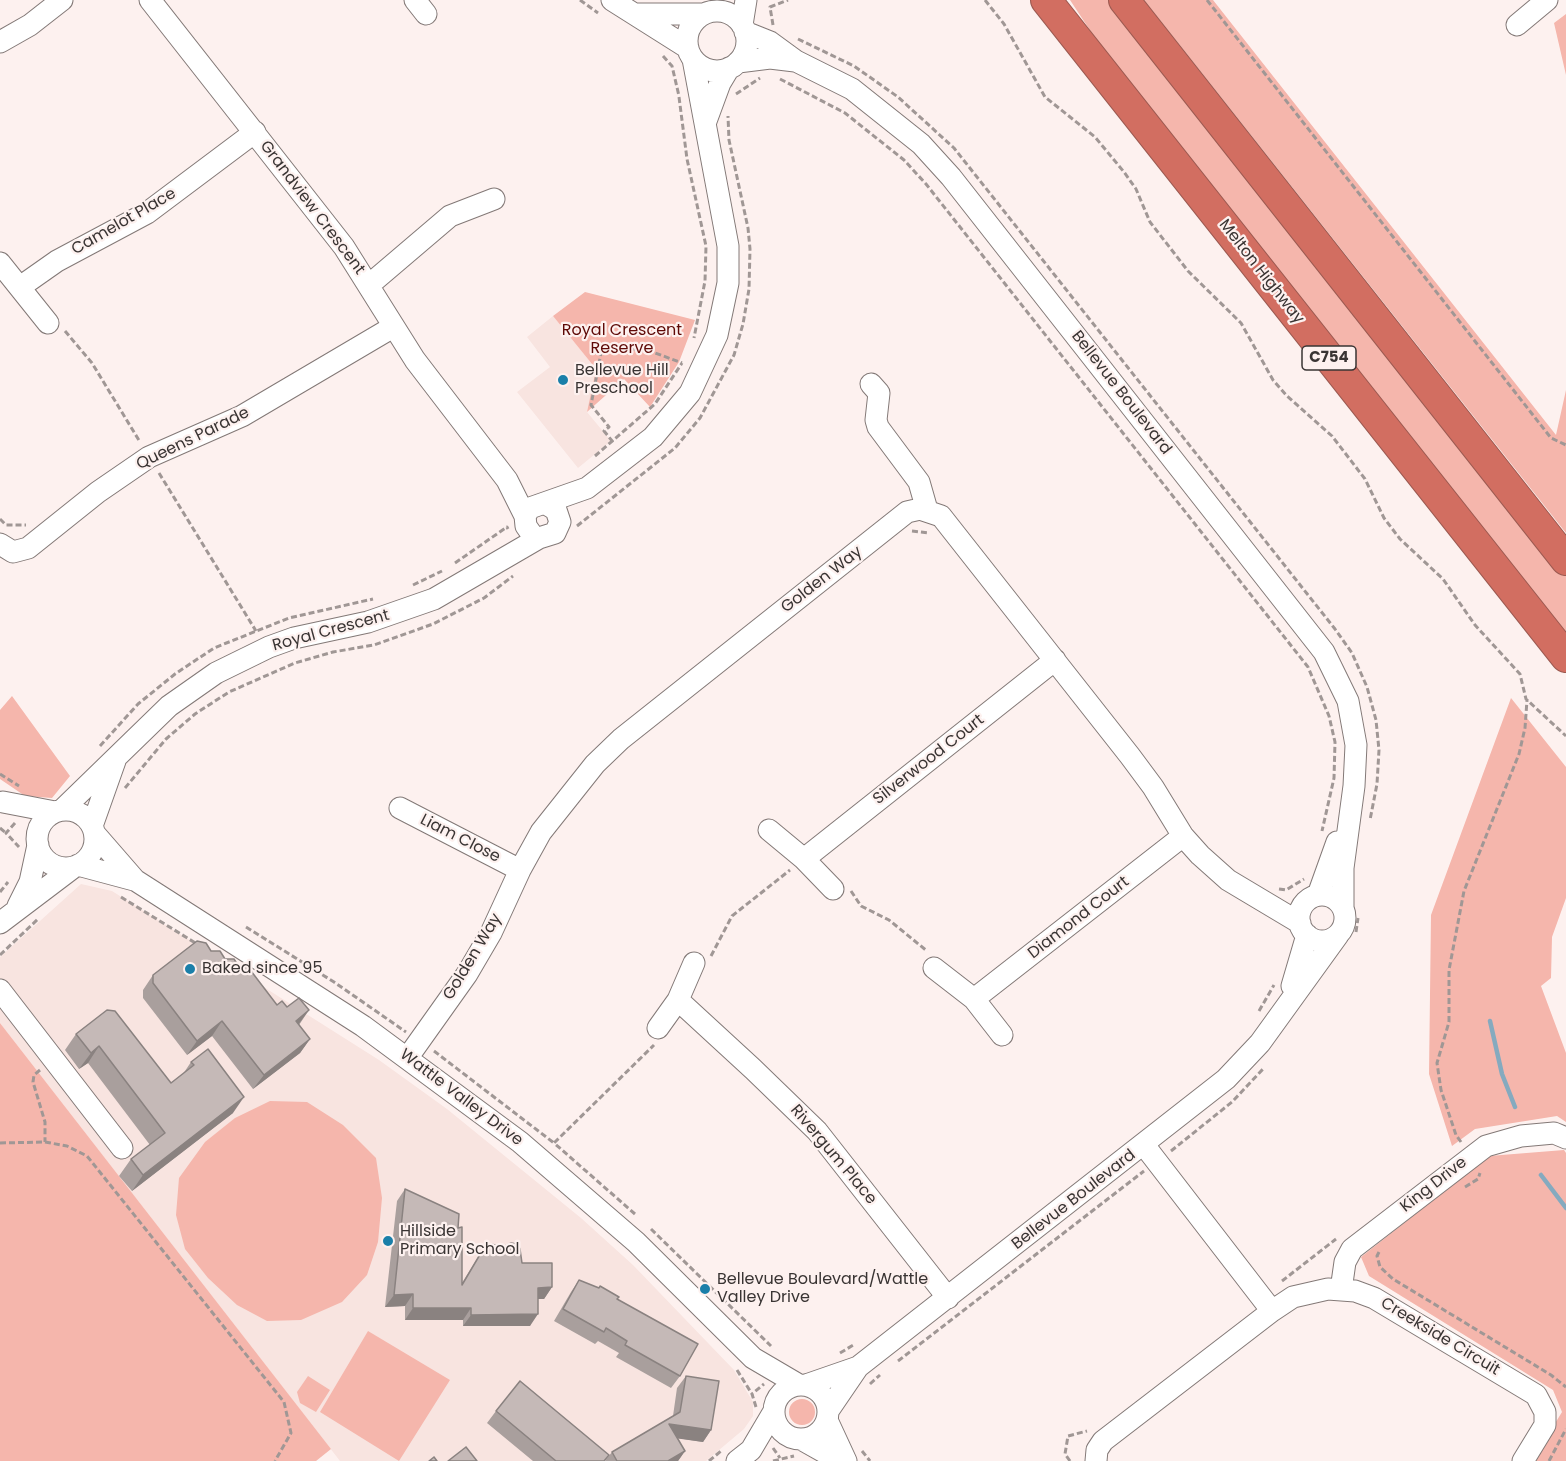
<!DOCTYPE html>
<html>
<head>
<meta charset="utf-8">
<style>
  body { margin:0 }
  canvas { display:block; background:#fdf1ef }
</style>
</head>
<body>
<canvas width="1566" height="1461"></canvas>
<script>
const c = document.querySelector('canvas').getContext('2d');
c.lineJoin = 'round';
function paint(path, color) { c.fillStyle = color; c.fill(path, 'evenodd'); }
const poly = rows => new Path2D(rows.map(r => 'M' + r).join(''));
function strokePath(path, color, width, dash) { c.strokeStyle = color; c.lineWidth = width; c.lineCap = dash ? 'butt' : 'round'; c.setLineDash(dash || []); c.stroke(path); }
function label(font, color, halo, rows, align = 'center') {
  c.font = font + ' Poppins,sans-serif'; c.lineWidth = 4.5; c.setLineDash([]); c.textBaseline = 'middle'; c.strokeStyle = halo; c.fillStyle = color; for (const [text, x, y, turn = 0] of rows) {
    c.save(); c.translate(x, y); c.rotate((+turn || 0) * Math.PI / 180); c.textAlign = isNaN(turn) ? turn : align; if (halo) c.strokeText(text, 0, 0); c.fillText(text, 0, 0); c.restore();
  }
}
paint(poly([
  [553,316,596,369,587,412,611,441,578,468,517,392,550,367,527,337],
  [81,884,112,891,379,1060,447,1109,581,1218,633,1265,734,1370,753,1402,753,1416,744,1429,706,1461,340,1461,0,1023,0,957]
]), '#f8e4e0');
paint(poly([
  [1070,0,1111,0,1566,576,1566,643,1105,53],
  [1144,0,1213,0,1556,435,1566,390,1566,533],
  [1566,14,1566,75,1554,23],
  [585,292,695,320,679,362,650,407,624,379,587,412,596,369,553,316],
  [12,696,70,776,52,798,25,796,0,779,0,710],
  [1511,698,1566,767,1566,898,1552,937,1551,978,1541,986,1566,1053,1566,1122,1557,1116,1475,1129,1452,1146,1429,1074,1431,915],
  [0,1023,331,1449,316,1461,0,1461],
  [270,1101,307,1102,343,1125,376,1158,382,1198,378,1242,367,1275,342,1302,301,1320,267,1321,237,1305,208,1278,185,1249,176,1215,179,1178,205,1142,235,1118],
  [1564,1150,1566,1153,1566,1461,1532,1461,1562,1412,1553,1390,1369,1276,1361,1257,1489,1156],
  [368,1331,450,1380,399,1461,320,1412],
  [308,1376,330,1390,316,1412,300,1403,297,1392],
  '789 1412a13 13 0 1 1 26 0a13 13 0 1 1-26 0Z'
]), '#f5b6ac');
strokePath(poly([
  [1490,1021,1502,1074,1515,1107],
  [1541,1175,1566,1208]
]), '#85aabf', 4.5);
const minor = poly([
  [150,0,344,247,415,360,507,480,525,516],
  [415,0,426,14],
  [612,0,688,48],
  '687 41a30 30 0 1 1 60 0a30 30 0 1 1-60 0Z',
  [637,14,703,14],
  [742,25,746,0],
  [1517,25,1547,0],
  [745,32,770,42,796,61,852,89,921,144,951,177,1324,652,1348,701,1356,745,1354,786,1343,868,1343,908],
  [0,42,30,25,62,0],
  [738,62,770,58,795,61],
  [706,121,720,83,729,68],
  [0,263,48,323],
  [369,285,450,216,494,199],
  [20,287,57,261,147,213,255,132],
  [871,384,879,393,876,420,878,427,919,482,927,510],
  [546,504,556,510,560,522,555,533,539,538,533,536,526,526,525,516,530,508,587,488,653,437,690,393,717,335,728,283,728,246,693,59],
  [0,544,13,552,28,548,98,492,149,457,242,416,393,327],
  [3,802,55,812],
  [400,808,520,870],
  [62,810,169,706,216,673,269,647,294,638,368,622,434,599,539,538],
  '37 839a29 29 0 1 1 58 0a29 29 0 1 1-58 0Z',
  [92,826,115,761],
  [769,830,804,859],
  [95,834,135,880,363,1026,520,1142,636,1242,753,1358,799,1385],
  [78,865,134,880],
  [833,889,804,859,1055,660],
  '1299 918a23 23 0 1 1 46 0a23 23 0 1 1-46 0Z',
  [1318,895,1337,842],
  [18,906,30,882,38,845],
  [0,923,74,867],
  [934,968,974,999],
  [1292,986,1307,935],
  [0,990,122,1148],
  [678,1000,694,963],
  [658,1028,678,1000,753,1069,817,1131,948,1298],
  [1002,1035,974,999,1183,836],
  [408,1057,467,974,491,933,520,870,541,832,595,764,621,739,907,512,920,509,941,516,1130,756,1153,787,1183,836,1200,855,1228,880,1300,923],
  [1144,1145,1272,1311],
  [1341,1290,1345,1262,1352,1249,1486,1146,1521,1136,1554,1133,1566,1138],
  [806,1385,858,1367,1226,1079,1260,1043,1338,935],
  '774 1412a27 27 0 1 1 54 0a27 27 0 1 1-54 0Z',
  [828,1411,858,1367],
  [827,1420,846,1461],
  [801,1439,840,1461],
  [737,1461,751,1450,774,1411],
  [1096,1461,1097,1450,1103,1441,1272,1311,1293,1297,1328,1289,1355,1291,1374,1298,1536,1395,1545,1412,1545,1425,1523,1461]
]);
const highway = poly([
  [1046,0,1566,657],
  [1124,0,1566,560]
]);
strokePath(minor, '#837977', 23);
strokePath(highway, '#9c5a51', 32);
strokePath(poly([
  [580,0,598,13],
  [985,0,1004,24,1045,97,1095,137,1124,172,1136,189,1150,222,1188,271,1241,323,1273,380,1287,396,1332,436,1365,479,1384,518,1400,539,1443,579,1475,625,1520,674,1526,699,1566,736],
  [1207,0,1551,438,1566,445],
  [773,25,770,7,788,0],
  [798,39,854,66,898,97,954,148,1335,629,1352,653,1367,687,1376,720,1379,750,1377,784,1370,820],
  [663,56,672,66,679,96],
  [780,79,845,113,904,160,926,184,1308,667,1329,716,1335,742,1334,778,1322,831],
  [736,94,760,78],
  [679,97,687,159,706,246,705,281,694,338],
  [65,331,92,363,140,442],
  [613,442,604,431,609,427,591,405,602,348,604,346,650,351,682,363],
  [595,456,655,404,682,363],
  [159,473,256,631],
  [0,519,6,525,26,525],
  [577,526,675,448,700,418,734,355,743,324,749,289,750,249,748,228,729,140,728,116],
  [912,531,929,533],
  [455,563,507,527,508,529],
  [413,585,442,571],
  [100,746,138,704,175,674,214,648,289,618,373,599],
  [0,774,19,786],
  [125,788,166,739,195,714,229,692,295,663,333,652,374,645,433,624,484,598,513,576],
  [15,823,6,833,19,847],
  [0,828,6,833],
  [1279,889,1286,890,1304,879],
  [851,891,861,906,889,920,927,951],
  [0,892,8,882],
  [121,897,197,944],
  [246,927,334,982,406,1032],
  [1356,932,1358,918],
  [0,955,38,919],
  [711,956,732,916,790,870],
  [1259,1011,1274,985],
  [434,1051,554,1143],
  [40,1070,34,1075,33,1082,45,1122,45,1142],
  [1461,1142,1456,1135,1441,1090,1437,1063,1449,1022,1449,970,1464,891,1519,754,1525,728,1527,700],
  [0,1143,45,1142,67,1146,87,1156,284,1402,291,1433,275,1461],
  [1171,1151,1232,1102,1263,1069],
  [1465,1187,1478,1179,1480,1173],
  [635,1214,554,1143,654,1045],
  [651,1229,771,1346],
  [1379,1252,1377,1256,1380,1267,1393,1279,1551,1375,1566,1387],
  [1282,1281,1336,1239],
  [840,1353,855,1344],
  [898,1361,1144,1171],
  [737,1370,752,1394],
  [870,1384,880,1375],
  [756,1407,752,1394,764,1384],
  [773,1448,780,1458],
  [862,1451,870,1461],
  [709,1461,721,1451],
  [773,1461,794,1456],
  [1070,1461,1065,1454,1068,1436,1087,1431],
  [1549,1461,1566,1429]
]), '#a09795', 3, [6, 3]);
strokePath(minor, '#fff', 21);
strokePath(highway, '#d26e61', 30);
paint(poly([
  [211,951,239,967,277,1005,309,1010,299,1025,310,1039,300,1053,253,1089,212,1036,187,1055,143,998,143,990,153,975],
  [76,1034,171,1083,183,1074,191,1062,233,1113,132,1191,119,1176,131,1159,150,1145,88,1063,79,1069,65,1050],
  [405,1189,458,1228,462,1283,485,1246,522,1263,552,1287,544,1299,538,1299,530,1326,463,1326,463,1320,405,1320,405,1306,385,1307,397,1201],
  [579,1280,617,1299,680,1376,671,1388,616,1357,619,1353,598,1341,595,1344,554,1321,571,1292],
  [686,1376,711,1430,703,1442,677,1438,685,1451,678,1461,605,1461,612,1452,673,1416,677,1388],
  [496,1411,604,1461,533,1461,487,1423]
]), '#a99f9d');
paint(poly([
  [309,1010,298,1025,296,1021],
  [222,1021,212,1036,187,1055,197,1041],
  [310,1039,300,1053,253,1089,264,1075],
  [99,1046,88,1063,79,1069,91,1053],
  [244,1097,233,1113,132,1191,143,1175],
  [552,1287,544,1299,530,1299,538,1288],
  [413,1294,405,1306,385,1307,394,1295],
  [413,1308,471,1308,463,1320,405,1320],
  [538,1314,530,1326,463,1326,471,1315],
  [669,1424,711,1430,703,1442,660,1436],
  [685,1451,678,1461,668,1461]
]), '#8a8280');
const building = poly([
  [197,941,206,943,211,951,220,951,225,959,234,959,239,967,248,967,277,1005,282,1001,287,1007,299,998,309,1010,296,1021,310,1039,264,1075,222,1021,197,1041,153,983,153,975,197,941],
  [107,1010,115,1011,171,1083,194,1065,191,1062,208,1049,244,1097,143,1175,131,1159,165,1133,99,1046,91,1053,76,1034,107,1010],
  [405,1189,459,1214,458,1228,462,1227,462,1285,485,1246,491,1244,503,1247,511,1243,517,1244,520,1249,522,1263,552,1263,552,1287,538,1288,538,1314,471,1315,471,1308,413,1308,413,1294,394,1295,405,1189],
  [579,1280,599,1288,600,1286,619,1297,617,1299,698,1344,680,1376,625,1345,627,1341,606,1328,604,1332,563,1309,579,1280],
  [686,1376,719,1381,711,1430,669,1424,685,1451,668,1461,617,1461,612,1452,680,1412,686,1376],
  [520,1381,609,1455,604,1461,556,1461,496,1411,520,1381],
  [466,1447,477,1461,448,1461,466,1447],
  [434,1457,437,1461,429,1461,434,1457]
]);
paint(building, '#c5b9b7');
strokePath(building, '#8a8280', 1.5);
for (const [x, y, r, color] of [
  [563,380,6,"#1a7fa9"],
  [190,969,6,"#1a7fa9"],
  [388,1241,6,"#1a7fa9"],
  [705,1289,6,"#1a7fa9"]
]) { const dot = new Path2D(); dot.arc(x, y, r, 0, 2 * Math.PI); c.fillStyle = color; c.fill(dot); strokePath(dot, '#fdf1ef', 2); }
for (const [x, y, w] of [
  [1329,358,54]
]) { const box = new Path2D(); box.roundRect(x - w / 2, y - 12, w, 24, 4.5); c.fillStyle = '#fdf1ef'; c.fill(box); strokePath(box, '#393433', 1.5); }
label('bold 15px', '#393433', null, [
  ["C754",1329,358]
]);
label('16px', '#393433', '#fdf1ef', [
  ["Grandview Crescent",312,208,53],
  ["Camelot Place",124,222,-30],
  ["Melton Highway",1261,272,52],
  ["Bellevue Boulevard",1121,393,52],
  ["Queens Parade",193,439,-26],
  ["Golden Way",822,580,-38],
  ["Royal Crescent",331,631,-15],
  ["Silverwood Court",929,760,-38],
  ["Liam Close",460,839,27],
  ["Diamond Court",1079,918,-38],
  ["Golden Way",473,957,-59],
  ["Wattle Valley Drive",461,1098,37],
  ["Rivergum Place",833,1155,50],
  ["King Drive",1434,1185,-38],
  ["Bellevue Boulevard",1074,1200,-38],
  ["Creekside Circuit",1440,1337,31]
]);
label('16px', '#5f0a07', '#fdf1ef', [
  ["Royal Crescent",622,331],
  ["Reserve",622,349]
]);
label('16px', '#393433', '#fdf1ef', [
  ["Bellevue Hill",575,371],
  ["Preschool",575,389],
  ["Baked since 95",202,969],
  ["Hillside",400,1232],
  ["Primary School",400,1250],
  ["Bellevue Boulevard/Wattle",717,1280],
  ["Valley Drive",717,1298]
], 'left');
</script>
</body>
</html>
